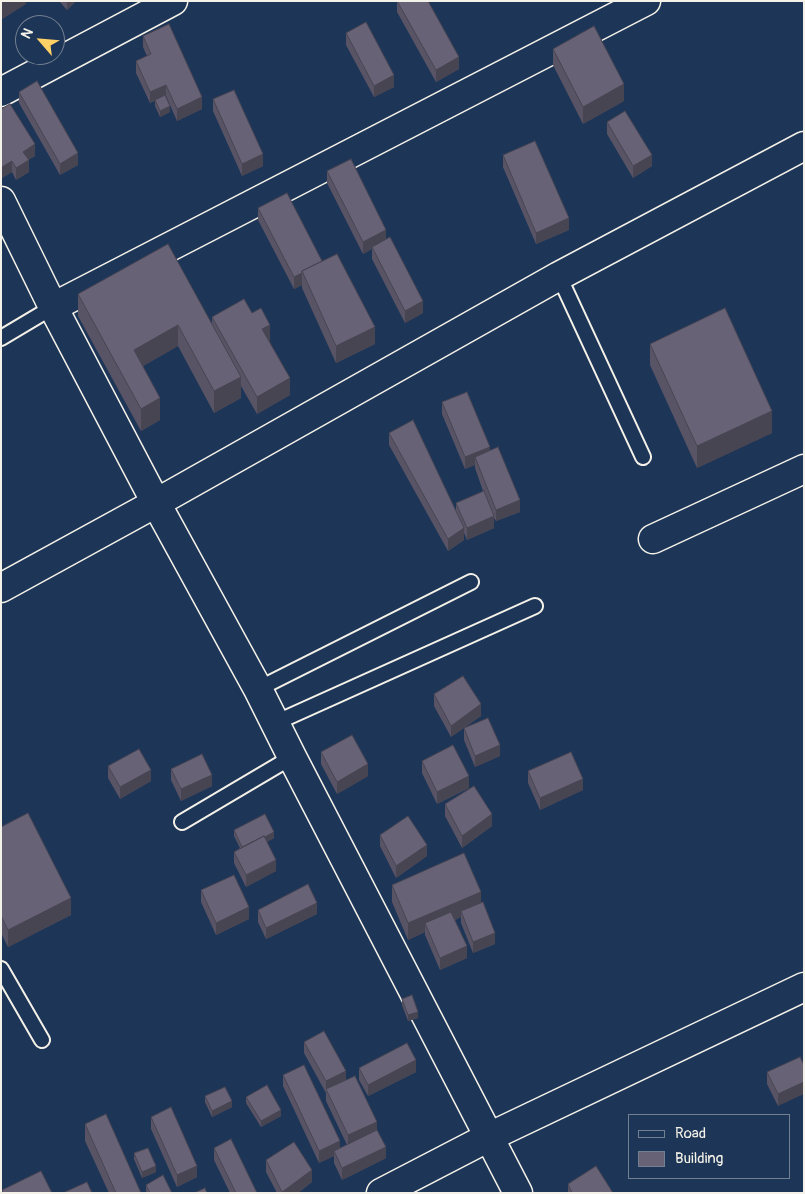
<!DOCTYPE html>
<html>
<head>
<meta charset="utf-8">
<style>
  body { margin:0 }
  #map { position:relative; width:805px; height:1194px; overflow:hidden; background:#1d3557; font-family:Pangolin,sans-serif }
  canvas { display:block }
  .frame { position:absolute; inset:0; border:2px solid #f4f1e8; pointer-events:none }
  .legend { position:absolute; left:628px; top:1114px; width:162px; height:65px; box-sizing:border-box; background:#1d3557; border:1px solid #738091; margin:0; padding:6px 9px; list-style:none; font-size:15px; color:#f4f1e8 }
  .legend li { display:flex; align-items:center; gap:10px; height:25px }
  .legend b { width:25px; border:1px solid #738091 }
  .north { position:absolute; left:15px; top:15px; width:50px; height:50px; box-sizing:border-box; background:#1d3557; border:1px solid #738091; border-radius:50%; rotate:297deg; font-size:14px; font-weight:700; line-height:20px; text-align:center; color:#f4f1e8 }
  .north::after { content:''; display:block; margin:auto; width:18px; height:22px; background:#ffd166; clip-path:polygon(50% 0,100% 100%,50% 72%,0 100%) }
</style>
</head>
<body>
<div id="map">
<canvas width="805" height="1194"></canvas>
<div class="frame"></div>
<ul class="legend">
<li><b style="height:6px;background:#1d3557"></b>Road</li>
<li><b style="height:14px;background:#676276"></b>Building</li>
</ul>
<div class="north">N</div>
</div>
<script>
const c = document.querySelector('canvas').getContext('2d');
c.lineJoin = 'round';
const poly = rows => new Path2D(rows.map(r => 'M' + r).join(''));
function strokePath(path, color, width, dash) { c.strokeStyle = color; c.lineWidth = width; c.lineCap = dash ? 'butt' : 'round'; c.setLineDash(dash || []); c.stroke(path); }
function paint(path, color) { c.fillStyle = color; c.fill(path, 'evenodd'); }
const lane = poly([
  [559,276,643,457],
  [1,338,53,307],
  [258,689,471,582],
  [275,723,535,606],
  [182,822,292,757],
  [1,969,42,1040]
]);
const street = poly([
  [1,92,173,1],
  [1,201,53,307,156,503,258,689,292,757,518,1193],
  [53,307,646,1],
  [653,539,804,469],
  [1,588,156,503,559,276,804,146],
  [381,1193,489,1137,804,987]
]);
strokePath(lane, '#f4f1e8', 18);
strokePath(street, '#f4f1e8', 31);
strokePath(lane, '#1d3557', 14);
strokePath(street, '#1d3557', 28);
paint(poly([
  [59,1,76,1,67,10],
  [397,1,428,1,459,69,436,82,397,12],
  [346,33,394,87,374,97,346,45],
  [143,36,202,109,177,121,166,96,165,97,170,112,160,117,155,106,155,101,150,103,136,73,136,61,147,56,143,47],
  [553,49,624,101,583,124,553,65],
  [19,92,78,165,60,175,19,103],
  [213,99,263,166,242,176,213,111],
  [1,109,35,156,28,160,29,172,16,180,12,172,2,178,1,177],
  [607,122,652,166,633,178,607,134],
  [503,155,569,230,536,244,503,167],
  [327,171,386,240,423,313,405,323,372,259,372,249,363,254,327,183],
  [258,208,322,261,375,344,336,363,302,288,302,285,294,289,258,220],
  [78,294,212,324,212,317,252,313,270,342,290,395,257,414,241,386,241,398,214,413,178,346,143,366,160,420,141,431,78,316],
  [650,344,772,433,697,468,650,365],
  [442,402,490,450,520,512,496,521,494,518,494,528,467,540,464,533,464,540,448,551,389,445,389,433,456,512,456,503,483,491,475,468,475,465,465,469,442,414],
  [434,694,481,716,451,737,434,706],
  [464,728,500,756,475,767,464,740],
  [321,752,368,776,337,794,321,764],
  [422,761,469,788,437,804,422,773],
  [108,766,151,781,120,799,108,778],
  [171,769,212,786,181,801,171,780],
  [528,771,583,790,540,810,528,783],
  [445,804,492,826,462,848,445,816],
  [1,827,71,915,8,947,1,933],
  [234,830,274,838,267,842,276,871,246,887,234,863,234,852,240,848,234,836],
  [380,835,427,856,396,878,380,846],
  [392,885,481,903,495,944,473,953,461,923,461,917,455,920,467,958,440,970,425,935,425,932,408,940,392,902],
  [201,890,249,919,216,935,201,902],
  [258,910,317,914,266,939,258,922],
  [402,999,418,1018,408,1021,402,1005],
  [304,1042,346,1080,377,1130,386,1158,342,1180,334,1163,334,1156,319,1163,283,1086,283,1075,340,1148,347,1145,326,1101,326,1093,304,1053],
  [804,1065,778,1106,767,1084,767,1072],
  [359,1068,416,1072,368,1096,359,1080],
  [205,1096,232,1107,212,1117,205,1102],
  [246,1097,281,1116,261,1127,246,1103],
  [151,1117,197,1177,177,1187,151,1129],
  [85,1124,141,1193,109,1193,85,1141],
  [214,1148,257,1193,230,1193,214,1160],
  [134,1153,156,1172,142,1178,134,1159],
  [266,1160,312,1182,298,1193,277,1193,266,1172],
  [568,1184,613,1193,568,1193],
  [146,1185,172,1193,147,1193,146,1191]
]), '#595465');
paint(poly([
  [4,1,26,1,26,4,1,20,1,3],
  [67,1,76,1,67,10],
  [459,57,459,69,436,82,436,70],
  [394,75,394,87,374,97,374,86],
  [624,84,624,101,583,124,583,107],
  [166,85,166,96,156,101,155,100,155,101,150,103,150,92],
  [202,97,202,109,177,121,177,109],
  [170,106,170,112,160,117,160,111],
  [35,144,35,156,23,163,23,152],
  [78,153,78,165,60,175,60,164],
  [263,154,263,166,242,176,242,164],
  [652,155,652,166,633,178,633,166],
  [29,160,29,172,16,180,16,168],
  [12,161,12,172,2,178,2,167],
  [569,218,569,230,536,244,536,233],
  [386,230,386,242,372,247,372,249,363,254,363,242],
  [302,273,302,285,294,289,294,277],
  [423,301,423,313,405,323,405,311],
  [178,325,178,346,134,371,134,350],
  [270,325,270,342,262,346,262,329],
  [375,327,375,344,336,363,336,346],
  [241,377,241,398,214,413,214,391],
  [290,378,290,395,257,414,257,397],
  [160,398,160,420,141,431,141,409],
  [772,411,772,433,697,468,697,446],
  [490,447,490,459,475,457,475,465,465,469,465,457],
  [520,500,520,512,496,521,496,510],
  [494,516,494,528,467,540,467,528],
  [464,528,464,540,448,551,448,539],
  [481,704,481,716,451,737,451,726],
  [500,745,500,756,475,767,475,756],
  [368,764,368,776,337,794,337,782],
  [151,770,151,781,120,799,120,787],
  [212,775,212,786,181,801,181,789],
  [469,776,469,788,437,804,437,792],
  [583,779,583,790,540,810,540,798],
  [492,814,492,826,462,848,462,836],
  [274,832,274,838,243,854,243,848],
  [427,845,427,856,396,878,396,866],
  [276,860,276,871,246,887,246,875],
  [481,892,481,908,461,911,461,917,429,931,425,923,425,932,408,940,408,923],
  [71,898,71,915,8,947,8,930],
  [317,903,317,914,266,939,266,928],
  [249,907,249,919,216,935,216,923],
  [495,933,495,944,473,953,473,942],
  [467,946,467,958,440,970,440,958],
  [418,1012,418,1018,408,1021,408,1015],
  [416,1060,416,1072,368,1096,368,1085],
  [346,1071,346,1082,326,1089,326,1093,326,1081],
  [804,1082,804,1094,778,1106,778,1094],
  [232,1101,232,1107,212,1117,212,1111],
  [281,1110,281,1116,261,1127,261,1121],
  [377,1122,377,1133,348,1147,348,1135],
  [340,1141,340,1153,334,1151,334,1156,319,1163,319,1151],
  [386,1147,386,1158,342,1180,342,1168],
  [156,1166,156,1172,142,1178,142,1172],
  [197,1166,197,1177,177,1187,177,1175],
  [312,1170,312,1182,298,1193,282,1193,282,1192]
]), '#484553');
const building = poly([
  [397,1,428,1,459,57,436,70,397,1],
  [366,22,394,75,374,86,346,33,366,22],
  [169,24,202,97,177,109,166,85,150,92,136,61,151,54,143,36,169,24],
  [594,26,624,84,583,107,553,49,594,26],
  [37,81,78,153,60,164,19,92,37,81],
  [234,90,263,154,242,164,213,99,234,90],
  [165,95,170,106,160,111,155,100,165,95],
  [10,104,35,144,23,152,29,160,16,168,12,161,2,167,1,166,1,109,10,104],
  [625,111,652,155,633,166,607,122,625,111],
  [535,141,569,218,536,233,503,155,535,141],
  [351,159,386,230,363,242,327,171,351,159],
  [287,193,322,261,302,271,302,273,294,277,258,208,287,193],
  [390,237,423,301,405,311,372,247,390,237],
  [168,244,241,377,214,391,178,325,134,350,160,398,141,409,78,294,168,244],
  [337,254,375,327,336,346,302,271,337,254],
  [244,299,252,313,261,308,270,325,262,329,290,378,257,397,212,317,244,299],
  [725,308,772,411,697,446,650,344,725,308],
  [467,392,490,447,465,457,442,402,467,392],
  [413,420,464,528,448,539,389,433,413,420],
  [498,447,520,500,496,510,475,457,498,447],
  [484,491,494,516,467,528,456,503,484,491],
  [463,676,481,704,451,726,434,694,463,676],
  [488,718,500,745,475,756,464,728,488,718],
  [352,735,368,764,337,782,321,752,352,735],
  [453,745,469,776,437,792,422,761,453,745],
  [139,749,151,770,120,787,108,766,139,749],
  [571,752,583,779,540,798,528,771,571,752],
  [202,754,212,775,181,789,171,769,202,754],
  [474,786,492,814,462,836,445,804,474,786],
  [28,813,71,898,8,930,1,916,1,827,28,813],
  [265,814,274,832,265,837,264,836,242,847,234,830,265,814],
  [408,816,427,845,396,866,380,835,408,816],
  [264,836,276,860,246,875,234,852,264,836],
  [464,853,481,892,408,923,392,885,464,853],
  [234,875,249,907,216,923,201,890,234,875],
  [308,884,317,903,266,928,258,910,308,884],
  [483,902,495,933,473,942,461,911,483,902],
  [451,912,467,946,440,958,425,923,451,912],
  [412,995,418,1012,408,1015,402,999,412,995],
  [324,1031,346,1071,326,1081,304,1042,324,1031],
  [407,1043,416,1060,368,1085,359,1068,407,1043],
  [800,1057,804,1065,804,1082,778,1094,767,1072,800,1057],
  [304,1065,340,1141,319,1151,283,1075,304,1065],
  [355,1076,377,1122,348,1135,326,1089,355,1076],
  [267,1085,281,1110,261,1121,246,1097,267,1085],
  [225,1087,232,1101,212,1111,205,1096,225,1087],
  [171,1107,197,1166,177,1175,151,1117,171,1107],
  [106,1114,141,1193,116,1193,85,1124,106,1114],
  [377,1130,386,1147,342,1168,334,1151,377,1130],
  [231,1139,257,1193,236,1193,214,1148,231,1139],
  [294,1142,312,1170,282,1192,266,1160,294,1142],
  [148,1148,156,1166,142,1172,134,1153,148,1148],
  [596,1166,613,1193,572,1193,568,1184,596,1166],
  [41,1171,52,1193,3,1193,2,1190,41,1171],
  [163,1175,172,1193,150,1193,146,1185,163,1175],
  [87,1182,92,1193,65,1193,65,1192,87,1182],
  [205,1188,207,1193,194,1193,205,1188]
]);
paint(building, '#676276');
strokePath(building, '#484553', 1);
</script>
</body>
</html>
